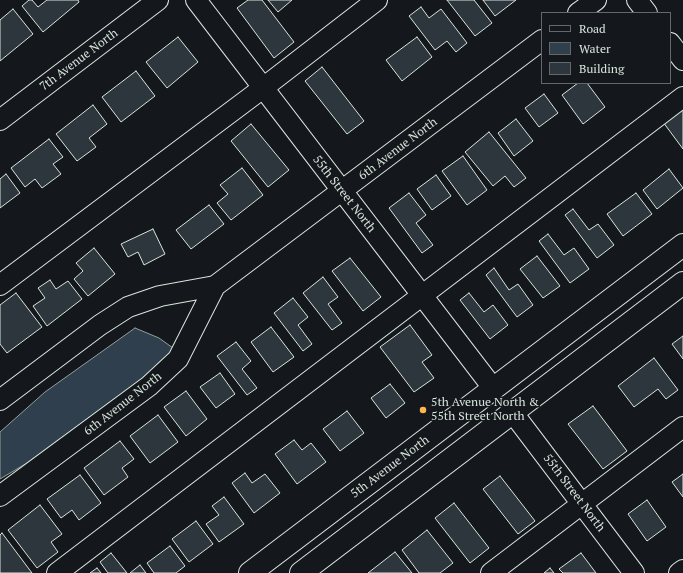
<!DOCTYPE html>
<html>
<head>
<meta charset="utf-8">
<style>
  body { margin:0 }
  #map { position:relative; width:683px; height:573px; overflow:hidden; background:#14181c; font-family:"PT Serif",serif }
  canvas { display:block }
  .legend { position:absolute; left:541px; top:12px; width:130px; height:72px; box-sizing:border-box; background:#14181c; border:1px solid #626a69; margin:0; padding:5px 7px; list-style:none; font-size:12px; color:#d8e6dc }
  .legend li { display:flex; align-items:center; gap:8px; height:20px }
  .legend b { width:20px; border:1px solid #626a69 }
</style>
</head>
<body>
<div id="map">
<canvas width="683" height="573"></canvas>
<ul class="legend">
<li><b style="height:5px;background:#14181c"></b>Road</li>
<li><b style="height:11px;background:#2f3f4d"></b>Water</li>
<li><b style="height:11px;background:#2c363c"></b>Building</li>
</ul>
</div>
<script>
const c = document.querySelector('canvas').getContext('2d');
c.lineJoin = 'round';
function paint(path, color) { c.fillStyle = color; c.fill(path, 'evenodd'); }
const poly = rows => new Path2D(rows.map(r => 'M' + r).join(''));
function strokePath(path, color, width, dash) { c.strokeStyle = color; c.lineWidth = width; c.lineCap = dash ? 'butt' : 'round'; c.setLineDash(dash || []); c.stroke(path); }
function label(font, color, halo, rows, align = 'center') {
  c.font = font + ' "PT Serif",serif'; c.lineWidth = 3; c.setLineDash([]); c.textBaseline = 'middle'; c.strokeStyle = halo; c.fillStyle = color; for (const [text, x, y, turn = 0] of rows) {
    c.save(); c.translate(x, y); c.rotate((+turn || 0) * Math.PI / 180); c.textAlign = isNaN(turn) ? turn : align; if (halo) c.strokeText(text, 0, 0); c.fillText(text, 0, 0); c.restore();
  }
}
const water = poly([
  [135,328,159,338,173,348,171,352,143,378,27,463,0,479,0,432,45,392,135,328]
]);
paint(water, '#2f3f4d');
strokePath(water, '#939e99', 1);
const building = poly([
  [29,0,32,0,38,7,47,0,78,0,79,2,43,32,22,6,29,0],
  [248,0,262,0,294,42,274,58,237,8,248,0],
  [268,0,292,0,278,12,268,0],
  [447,0,474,0,492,23,475,36,447,0],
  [483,0,516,0,495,16,483,0],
  [421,7,429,18,441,9,467,43,456,52,447,41,435,50,409,16,421,7],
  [13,9,33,34,0,61,0,20,13,9],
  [178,37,198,62,167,88,146,62,178,37],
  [417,37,432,57,402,81,386,60,417,37],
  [322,67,364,121,347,134,305,81,322,67],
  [136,71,155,96,121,122,102,97,136,71],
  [578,83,587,83,605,107,583,124,562,95,578,83],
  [544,94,558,113,539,127,525,108,544,94],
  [93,105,107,124,89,138,96,147,77,161,56,134,93,105],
  [683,109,683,149,663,122,683,109],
  [516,119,533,141,514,156,498,133,516,119],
  [251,124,289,170,268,187,231,141,251,124],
  [489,132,526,178,514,187,505,176,493,186,465,152,489,132],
  [49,139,63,157,53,164,61,174,42,188,35,179,25,187,11,168,49,139],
  [463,156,487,190,467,205,442,171,463,156],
  [242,168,263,195,231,220,217,203,228,194,220,185,242,168],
  [669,169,683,188,657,209,643,190,669,169],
  [6,174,20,193,0,208,0,179,6,174],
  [436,175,451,196,432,210,417,189,436,175],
  [409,193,426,215,416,223,433,245,422,253,389,208,409,193],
  [636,193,652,214,623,236,607,214,636,193],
  [209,205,224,224,191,249,176,230,209,205],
  [573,209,589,230,598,224,614,245,597,258,565,215,573,209],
  [153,229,165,254,144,265,138,252,128,257,121,244,153,229],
  [548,234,564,255,574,248,589,269,570,283,539,241,548,234],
  [94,248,115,274,88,296,74,279,83,271,76,263,94,248],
  [537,256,560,286,543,298,520,269,537,256],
  [350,258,381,297,363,311,332,271,350,258],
  [494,268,509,290,518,284,533,305,517,317,486,275,494,268],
  [323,277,338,297,328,304,342,323,332,330,303,293,323,277],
  [50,280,56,289,68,281,82,299,47,326,33,306,45,298,38,288,50,280],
  [16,293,42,327,7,353,0,344,0,305,16,293],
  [469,293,484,312,493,305,508,325,490,339,460,300,469,293],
  [293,298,308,317,298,325,312,344,303,351,274,313,293,298],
  [410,325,432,355,422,362,434,378,414,392,380,347,410,325],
  [271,327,294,357,273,372,251,342,271,327],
  [683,336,683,359,672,344,683,336],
  [236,342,251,361,242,369,257,388,247,395,217,356,236,342],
  [654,358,678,390,666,399,658,389,634,407,618,386,654,358],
  [220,373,235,394,216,408,200,387,220,373],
  [390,384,405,403,386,418,371,398,390,384],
  [186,391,207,419,186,436,164,407,186,391],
  [593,406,627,451,603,469,568,424,593,406],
  [347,411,364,433,340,451,323,429,347,411],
  [158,415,178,442,150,463,130,436,158,415],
  [294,440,302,450,311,443,326,462,297,484,275,454,294,440],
  [120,441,134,459,122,468,128,477,104,495,84,468,120,441],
  [245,473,252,483,265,474,280,493,254,513,232,483,245,473],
  [683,474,683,497,672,482,683,474],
  [80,475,101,503,79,520,72,510,61,518,47,499,80,475],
  [500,476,535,521,518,534,483,489,500,476],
  [224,497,244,524,219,542,206,524,219,515,212,506,224,497],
  [647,500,666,527,647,541,628,514,647,500],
  [454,503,489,548,470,563,435,518,454,503],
  [40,505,62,534,51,542,58,552,37,568,8,530,40,505],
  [196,521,213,544,189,562,172,539,196,521],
  [427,530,453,563,440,573,419,573,402,550,427,530],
  [2,533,32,573,0,573,0,535,2,533],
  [170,546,185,566,176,573,154,573,147,563,170,546],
  [395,552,412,573,368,573,395,552],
  [111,553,127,573,108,573,100,562,111,553],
  [581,553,596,573,563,573,559,569,581,553],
  [140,565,146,573,130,573,140,565],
  [97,568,101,573,90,573,97,568],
  [550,568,554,573,544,573,550,568]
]);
paint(building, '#2c363c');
strokePath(building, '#d8e6dc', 1);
const minor = poly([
  [196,0,493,388],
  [637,0,647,13],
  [578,13,596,0],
  [670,43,683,60],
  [0,120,158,0],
  [0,285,263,88,377,0],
  [0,400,100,325,128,307,160,296,215,286,542,40],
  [513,413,634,573],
  [0,496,149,386,178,359,215,286],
  [57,573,683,97],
  [491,573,683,427],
  [679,573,683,570]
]);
const major = poly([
  [250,573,683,245],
  [301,573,683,283]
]);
strokePath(minor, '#d8e6dc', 22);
strokePath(major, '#d8e6dc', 24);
strokePath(minor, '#14181c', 20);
strokePath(major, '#14181c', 22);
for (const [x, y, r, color] of [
  [423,410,4,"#ffb74d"]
]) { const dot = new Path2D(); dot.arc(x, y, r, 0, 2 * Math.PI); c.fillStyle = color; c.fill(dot); strokePath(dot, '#14181c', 1.5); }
label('12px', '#d8e6dc', '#14181c', [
  ["7th Avenue North",79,60,-37],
  ["6th Avenue North",398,149,-37],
  ["55th Street North",344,194,52],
  ["6th Avenue North",123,404,-38],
  ["5th Avenue North",390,467,-37],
  ["55th Street North",574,493,53]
]);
label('12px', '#d8e6dc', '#14181c', [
  ["5th Avenue North &",431,403],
  ["55th Street North",431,417]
], 'left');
</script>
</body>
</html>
